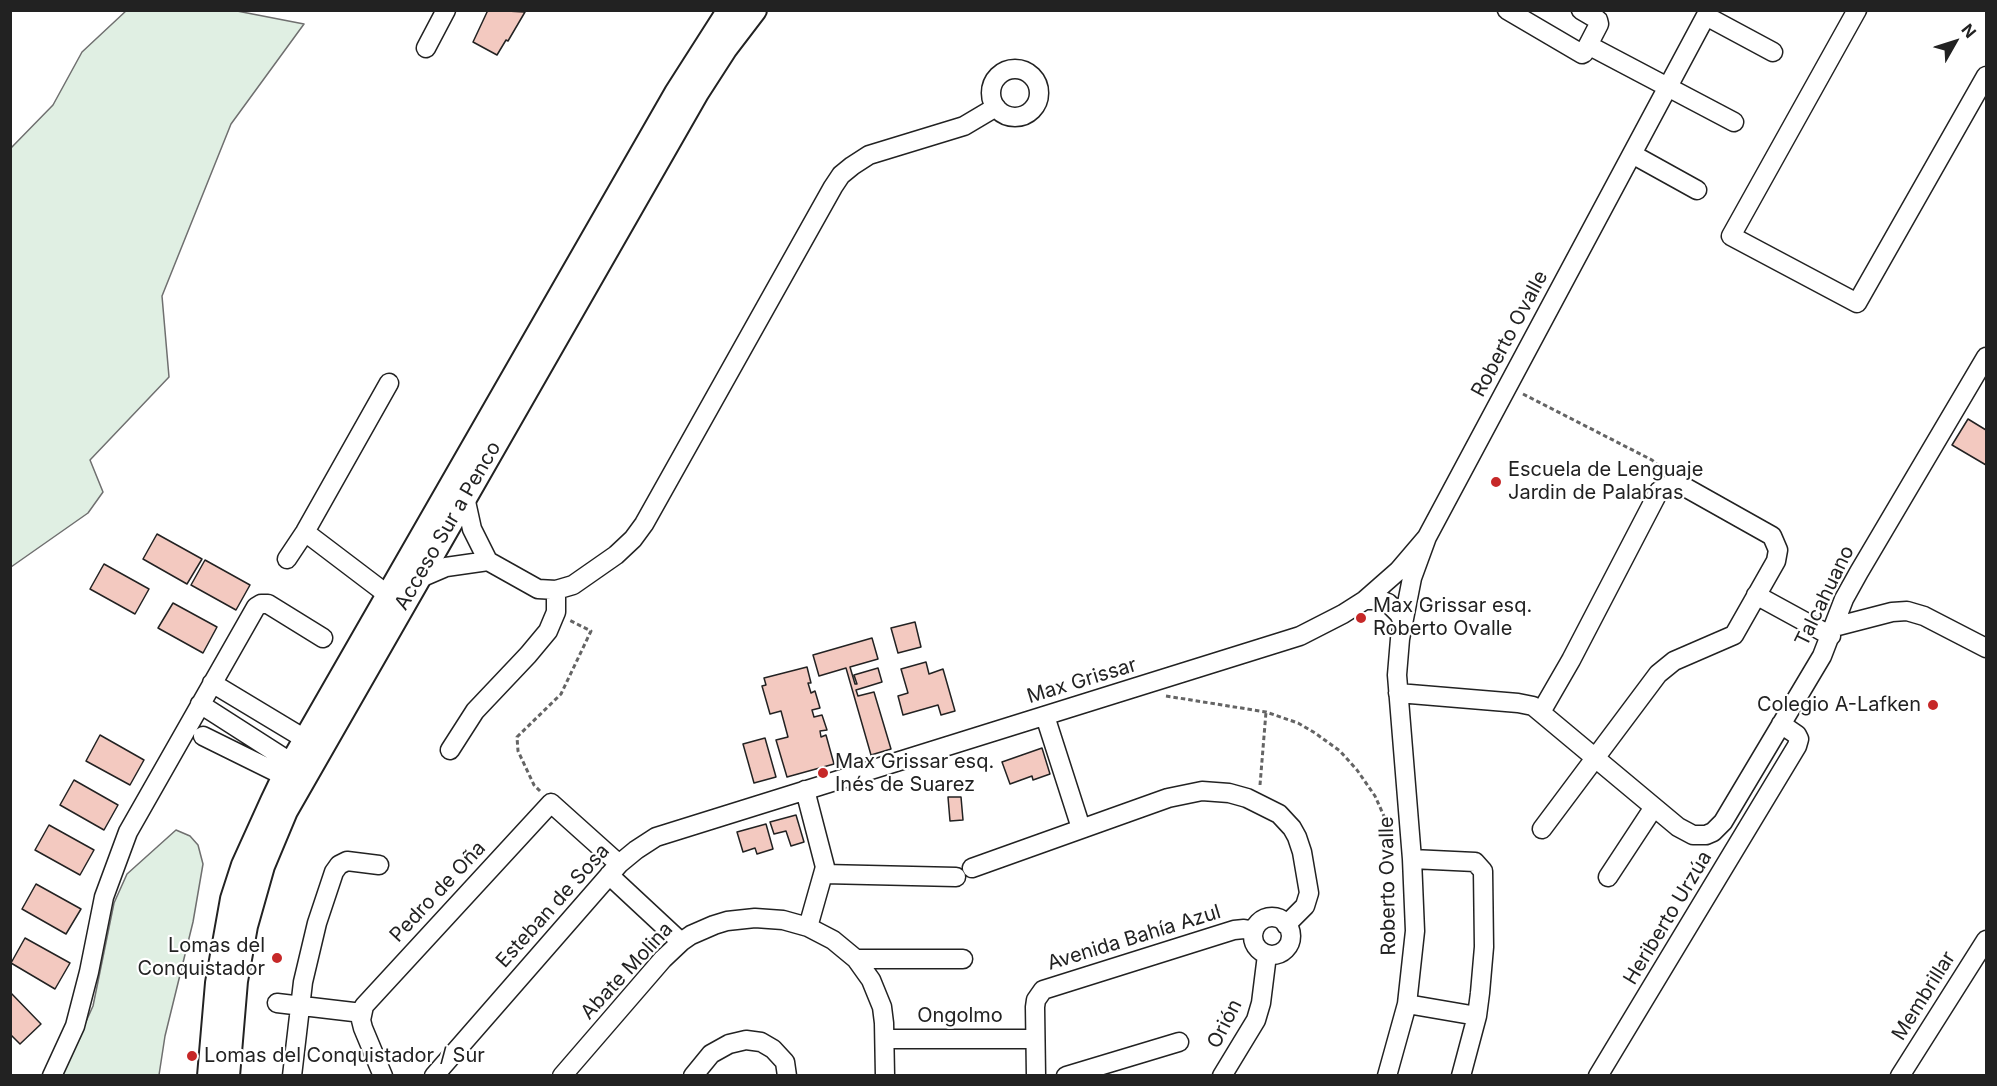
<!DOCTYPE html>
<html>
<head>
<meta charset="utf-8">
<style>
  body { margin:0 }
  #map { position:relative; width:1997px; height:1086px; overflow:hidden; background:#fff; font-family:Inter,sans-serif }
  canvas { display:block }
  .frame { position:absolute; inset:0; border:12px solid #222; pointer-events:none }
  .north { position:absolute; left:1925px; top:12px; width:60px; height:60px; -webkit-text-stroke:4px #fff; paint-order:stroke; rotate:51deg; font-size:16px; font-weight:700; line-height:24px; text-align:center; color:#222 }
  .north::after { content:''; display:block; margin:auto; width:21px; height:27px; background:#222; clip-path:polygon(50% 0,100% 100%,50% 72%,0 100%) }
</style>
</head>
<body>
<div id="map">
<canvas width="1997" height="1086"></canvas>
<div class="frame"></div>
<div class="north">N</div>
</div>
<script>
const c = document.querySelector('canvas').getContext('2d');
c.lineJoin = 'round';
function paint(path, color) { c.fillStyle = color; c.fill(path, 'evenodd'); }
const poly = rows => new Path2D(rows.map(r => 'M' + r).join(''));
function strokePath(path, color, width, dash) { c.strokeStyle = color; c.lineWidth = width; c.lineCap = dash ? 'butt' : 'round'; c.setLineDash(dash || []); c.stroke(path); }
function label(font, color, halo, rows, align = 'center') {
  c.font = font + ' Inter,sans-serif'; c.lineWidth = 4.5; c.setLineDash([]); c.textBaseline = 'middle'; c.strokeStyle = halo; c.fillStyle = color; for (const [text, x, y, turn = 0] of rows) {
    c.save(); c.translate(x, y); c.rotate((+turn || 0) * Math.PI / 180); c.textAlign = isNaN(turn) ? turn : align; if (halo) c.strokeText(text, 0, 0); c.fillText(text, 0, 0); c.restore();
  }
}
const green = poly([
  [127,10,237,11,304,24,231,124,162,296,169,377,90,460,103,492,88,513,11,567,11,148,53,105,82,52,127,10],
  [176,830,190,836,198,845,203,864,193,922,165,1036,159,1075,62,1075,93,1006,114,903,127,874,176,830]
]);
paint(green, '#e0efe3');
strokePath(green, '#6f6f6f', 1.5);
const building = poly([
  [488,10,525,12,508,41,506,40,497,55,473,42,488,10],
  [1968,419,1986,430,1986,465,1952,445,1968,419],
  [157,534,202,559,187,584,143,559,157,534],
  [205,560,250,585,236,610,191,585,205,560],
  [104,564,149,589,135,614,90,589,104,564],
  [173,603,217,627,203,653,158,628,173,603],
  [915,622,921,647,898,653,891,628,915,622],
  [872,638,878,659,850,667,855,684,857,684,854,675,878,668,882,682,856,690,858,696,874,692,891,749,871,755,846,668,819,676,813,655,872,638],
  [926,662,929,674,943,669,955,711,941,715,938,705,903,715,898,696,908,693,901,669,926,662],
  [807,667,811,683,808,683,811,693,815,691,820,708,812,710,814,717,822,715,827,730,820,731,821,737,826,735,834,764,787,777,776,740,788,737,781,711,770,714,762,686,766,685,764,678,807,667],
  [100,735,144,760,130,785,86,761,100,735],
  [765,738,776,777,754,783,743,744,765,738],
  [1042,748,1050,774,1033,780,1032,776,1010,784,1002,762,1042,748],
  [74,780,118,805,104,830,60,805,74,780],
  [948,797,961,797,963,820,950,821,948,797],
  [796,815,804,842,791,846,786,831,774,834,770,822,796,815],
  [766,824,773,849,757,854,755,848,743,852,737,832,766,824],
  [49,825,94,850,80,875,35,850,49,825],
  [36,884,81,909,66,934,22,909,36,884],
  [25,938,70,963,55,989,11,963,25,938],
  [10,992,41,1024,20,1044,10,1034,10,992]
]);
paint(building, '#f3c9c0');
strokePath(building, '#222', 1.5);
const minor = poly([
  [1507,10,1582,54,1584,53,1599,24,1598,20,1581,10],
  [1857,10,1731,236,1857,303,1986,76],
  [1706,16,1773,52],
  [1588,45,1734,122],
  [426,48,446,10],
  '991 93a24 24 0 1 1 48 0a24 24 0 1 1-48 0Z',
  [1632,154,1697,190],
  [465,497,472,529,488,561,538,589,556,590,573,585,616,555,633,539,644,524,833,187,841,175,852,166,869,155,964,126,996,107],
  [305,532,388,595],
  [287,559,305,532,389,383],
  [418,579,446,567,488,561],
  [1756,595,1831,636],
  [1365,600,1380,600,1388,603,1399,614,1403,622],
  [1834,627,1892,612,1907,611,1924,616,1986,648],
  [212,683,305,739],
  [1398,693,1518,703,1533,706,1678,827,1693,835,1706,835,1713,832,1723,822,1822,656,1844,599,1859,572,1986,357],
  [200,704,292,763],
  [1541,712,1571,660,1659,491,1669,485,1683,486,1772,536,1778,550,1776,561,1734,635,1674,661,1658,674,1542,829],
  [1045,716,1081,828],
  [203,736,284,776],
  [450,750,475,711,528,655,548,631,556,612,556,590],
  [805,790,825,867,808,927],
  [1412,859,1475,862,1483,871,1484,947,1480,993,1477,1016,1461,1076],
  [972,868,1168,798,1202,791,1229,793,1247,798,1279,814,1292,828,1297,837,1302,852,1309,893,1305,906,1286,925],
  [824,874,956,877],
  [609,875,681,942],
  [1608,877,1654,807],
  '1253 936a19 19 0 1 1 38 0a19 19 0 1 1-38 0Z',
  [856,959,963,959],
  [277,1003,362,1013],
  [1407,1004,1477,1016],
  [885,1039,1035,1039],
  [52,1076,75,1026,89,972,104,897,128,832,256,607,261,604,268,604,323,638],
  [292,1076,303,982,317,923,334,872,339,865,347,861,379,865],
  [383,1076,363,1028,361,1020,364,1006,551,803,619,864],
  [434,1076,619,864,636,850,656,837,1300,636,1343,614,1365,600,1398,571,1427,537],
  [562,1076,663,959,681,942,691,935,714,925,727,921,755,918,783,920,808,927,833,940,856,959,871,980,882,1007,884,1023,885,1076],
  [693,1076,711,1054,729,1044,746,1040,761,1042,773,1049,785,1062,787,1076],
  [1036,1076,1035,1007,1036,1000,1043,990,1234,930,1244,929,1254,931],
  [1066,1076,1179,1042],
  [1222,1076,1256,1020,1261,1003,1267,955],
  [1387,1076,1407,1004,1415,931,1412,859,1397,675,1400,639,1412,578,1427,537,1709,10],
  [1598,1076,1797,746,1799,739,1797,735,1781,724],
  [1900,1076,1986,940]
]);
const major = poly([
  [209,1076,217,983,232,899,243,865,272,801,284,776,676,93,729,10],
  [228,1076,236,981,246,926,263,866,286,811,697,93,726,48,755,10]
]);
strokePath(minor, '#222', 21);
strokePath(major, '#222', 26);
strokePath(poly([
  [1523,394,1652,460,1664,471],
  [1166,696,1266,712,1298,723,1315,733,1340,751,1357,770,1375,796,1392,834],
  [1260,785,1266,712],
  [540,791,534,785,518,751,517,737,561,694,591,631,569,620]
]), '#646464', 3, [4.5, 3]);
strokePath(minor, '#fff', 18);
strokePath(major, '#fff', 22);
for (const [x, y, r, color] of [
  [1496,482,6,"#c62828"],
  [1361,618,6,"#c62828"],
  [1933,705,6,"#c62828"],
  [823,773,6,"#c62828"],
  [277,958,6,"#c62828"],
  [192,1056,6,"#c62828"]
]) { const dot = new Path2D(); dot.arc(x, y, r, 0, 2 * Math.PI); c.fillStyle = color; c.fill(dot); strokePath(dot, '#fff', 2); }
label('20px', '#222', '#fff', [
  ["Roberto Ovalle",1510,334,-62],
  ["Acceso Sur a Penco",448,526,-60],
  ["Talcahuano",1825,596,-64],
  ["Max Grissar",1082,681,-17],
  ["Roberto Ovalle",1388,886,-91],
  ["Pedro de Oña",438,892,-47],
  ["Esteban de Sosa",553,906,-48],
  ["Heriberto Urzúa",1668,918,-59],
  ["Avenida Bahía Azul",1134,938,-17],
  ["Abate Molina",627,971,-47],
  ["Membrillar",1924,996,-58],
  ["Ongolmo",960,1016],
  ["Orión",1225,1024,-63]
]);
label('20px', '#222', '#fff', [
  ["Escuela de Lenguaje",1508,470],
  ["Jardin de Palabras",1508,493],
  ["Max Grissar esq.",1373,606],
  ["Roberto Ovalle",1373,629],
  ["Colegio A-Lafken",1921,705,"right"],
  ["Max Grissar esq.",835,762],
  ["Inés de Suarez",835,785],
  ["Lomas del",265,946,"right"],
  ["Conquistador",265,969,"right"],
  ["Lomas del Conquistador / Sur",204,1056]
], 'left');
</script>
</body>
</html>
